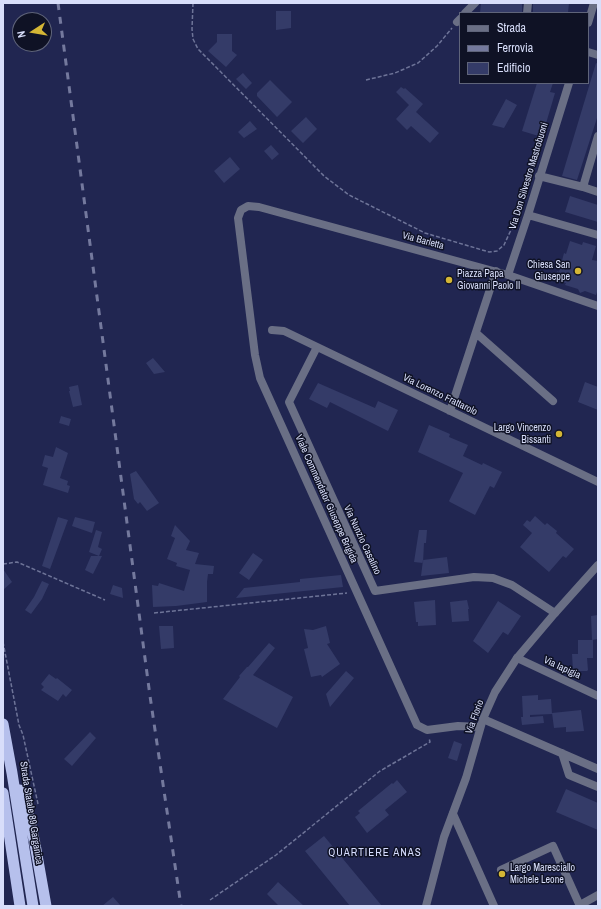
<!DOCTYPE html>
<html>
<head>
<meta charset="utf-8">
<style>
  body { margin:0 }
  #map { position:relative; width:601px; height:909px; overflow:hidden; background:#212651; font-family:"Archivo Narrow",sans-serif }
  canvas { display:block }
  .frame { position:absolute; inset:0; border:4px solid #d8defa; pointer-events:none }
  .legend { position:absolute; left:459px; top:12px; width:130px; height:72px; box-sizing:border-box; background:#0f1225; border:1px solid #5f647a; margin:0; padding:5px 7px; list-style:none; font-size:12px; color:#d8defa }
  .legend li { display:flex; align-items:center; gap:8px; height:20px }
  .legend b { width:20px; border:1px solid #5f647a }
  .north { position:absolute; left:12px; top:12px; width:40px; height:40px; box-sizing:border-box; background:#0f1225; border:1px solid #5f647a; border-radius:50%; rotate:258deg; font-size:11px; font-weight:700; line-height:16px; text-align:center; color:#d8defa }
  .north::after { content:''; display:block; margin:auto; width:14px; height:18px; background:#d4b635; clip-path:polygon(50% 0,100% 100%,50% 72%,0 100%) }
</style>
</head>
<body>
<div id="map">
<canvas width="601" height="909"></canvas>
<div class="frame"></div>
<ul class="legend">
<li><b style="height:5px;background:#6a6f85"></b>Strada</li>
<li><b style="height:5px;background:#74799d"></b>Ferrovia</li>
<li><b style="height:11px;background:#343b68"></b>Edificio</li>
</ul>
<div class="north">N</div>
</div>
<script>
const c = document.querySelector('canvas').getContext('2d');
c.lineJoin = 'round';
function paint(path, color) { c.fillStyle = color; c.fill(path, 'evenodd'); }
const poly = rows => new Path2D(rows.map(r => 'M' + r).join(''));
function strokePath(path, color, width, dash) { c.strokeStyle = color; c.lineWidth = width; c.lineCap = dash ? 'butt' : 'round'; c.setLineDash(dash || []); c.stroke(path); }
function label(font, color, halo, rows, align = 'center') {
  c.font = font + ' "Archivo Narrow",sans-serif'; c.lineWidth = 3; c.setLineDash([]); c.textBaseline = 'middle'; c.strokeStyle = halo; c.fillStyle = color; for (const [text, x, y, turn = 0] of rows) {
    c.save(); c.translate(x, y); c.rotate((+turn || 0) * Math.PI / 180); c.textAlign = isNaN(turn) ? turn : align; if (halo) c.strokeText(text, 0, 0); c.fillText(text, 0, 0); c.restore();
  }
}
paint(poly([
  [481,3,522,4,522,13,480,13],
  [533,3,569,3,568,13,533,13],
  [276,11,291,11,291,28,276,30],
  [217,34,232,34,232,51,237,55,226,67,208,51,217,42],
  [596,63,598,64,598,115,577,180,562,176],
  [243,73,252,83,246,89,236,79],
  [270,80,292,102,277,117,257,96,257,93],
  [537,83,553,83,550,92,555,93,542,137,522,131],
  [401,87,404,89,405,88,423,104,416,112,439,133,430,143,411,126,407,130,396,119,409,105,396,92],
  [506,99,517,105,504,128,492,125],
  [306,117,317,129,303,143,291,131],
  [250,121,257,129,244,138,238,132],
  [271,145,279,154,272,160,264,151],
  [230,157,240,169,224,183,214,171],
  [570,196,598,205,598,222,565,212],
  [570,241,582,245,583,242,596,246,592,260,598,261,598,289,596,295,585,291,580,293,578,289,565,285,566,283,555,280,557,271,559,272,564,253,566,254],
  [153,358,165,372,154,374,146,363],
  [585,382,598,387,598,410,578,402],
  [318,383,375,408,378,401,398,410,388,431,330,402,327,408,309,399],
  [78,385,82,405,73,407,69,391,70,391,69,387],
  [61,416,71,419,69,426,59,423],
  [429,425,450,434,449,437,468,445,463,456,482,465,483,463,502,472,494,488,490,486,475,515,450,502,449,501,463,473,418,452],
  [56,447,68,453,60,478,68,481,67,485,70,486,68,493,43,485,48,468,42,466,45,455,53,457],
  [136,471,159,503,147,511,140,502,138,504,134,499,130,474],
  [535,516,545,525,547,523,557,531,556,533,574,549,566,558,563,556,549,572,520,547,532,533,523,525,527,520,530,522],
  [58,517,68,520,50,569,42,566],
  [75,517,95,522,92,533,72,526],
  [175,525,190,541,186,550,199,553,195,564,214,566,213,574,208,574,207,582,207,602,176,606,153,607,152,585,158,586,159,583,184,591,190,570,176,566,177,563,167,559,175,538,171,536],
  [96,530,102,532,98,547,102,549,99,556,89,552],
  [419,530,427,530,426,543,424,543,423,563,414,562],
  [253,553,263,560,249,580,239,573],
  [91,556,102,556,93,574,85,570],
  [447,557,449,573,421,576,423,560],
  [3,569,12,582,3,590],
  [341,575,343,587,236,598,244,588,300,582,300,579],
  [42,581,49,584,42,599,31,614,25,610,34,597],
  [113,585,122,588,123,598,110,594],
  [435,600,436,625,418,626,418,622,416,622,414,602],
  [467,600,469,609,468,609,469,621,452,622,450,602],
  [498,601,521,616,508,635,503,632,488,653,473,641],
  [598,615,598,639,592,640,591,616],
  [159,626,173,626,174,648,161,649],
  [326,626,330,643,327,644,340,664,322,677,321,675,311,677,304,649,308,648,304,629,313,630],
  [578,640,593,640,593,658,587,658,588,670,587,671,573,671,572,654,578,654],
  [269,643,275,648,253,675,293,697,277,728,223,699,240,677,239,676,247,667,248,667],
  [346,671,354,678,330,707,326,694],
  [49,674,56,679,57,678,72,690,66,697,63,694,58,701,41,690,44,687,41,684],
  [538,695,538,700,551,699,552,714,530,715,530,717,543,716,544,723,522,725,521,717,523,717,522,696],
  [581,710,584,731,566,732,566,727,554,728,552,713],
  [90,732,96,738,72,766,64,759],
  [454,741,462,744,457,761,448,758],
  [397,780,407,792,385,810,389,815,367,833,355,817,360,813,358,811,392,783,393,784],
  [566,789,598,803,598,830,556,812],
  [324,836,382,906,350,906,305,851],
  [278,882,290,893,304,906,280,906,278,905,267,894],
  [113,897,121,906,102,906]
]), '#343b68');
strokePath(poly([
  [193,3,192,29,193,39,198,49,324,176,349,195,425,233,489,252,497,251,504,245,510,232,515,226],
  [366,80,395,73,418,63,437,46,452,28],
  [3,564,17,562,105,600],
  [154,613,347,593],
  [3,642,19,725,23,735,38,804],
  [210,900,276,855,380,771,430,742,429,738]
]), '#6e7498', 1.5, [4, 2]);
strokePath(poly([
  [465,13,475,3],
  [527,13,528,3],
  [457,22,460,19],
  [588,23,594,3],
  [588,52,598,55],
  [598,136,583,187,598,192],
  [539,176,583,187],
  [528,215,598,235],
  [508,275,528,215,569,83],
  [272,330,284,331,598,482],
  [476,333,553,401],
  [317,347,289,402,375,591,474,577,493,578,512,585,555,613],
  [450,411,496,271],
  [517,658,598,696],
  [483,719,598,769],
  [480,727,458,726,427,730,417,725,260,378,255,355,238,218,241,210,248,206,259,207,508,275,598,306],
  [562,753,569,775,598,787],
  [453,814,494,906],
  [501,870,553,846,580,906],
  [580,905,598,895]
]), '#6a6f85', 8);
strokePath(poly([
  [426,906,444,837,466,778,483,719,495,692,517,658,555,613,598,565]
]), '#6a6f85', 8);
strokePath(poly([
  [3,724,12,773,33,906],
  [20,790,27,808,35,844,46,906],
  [3,793,20,906]
]), '#b6c0ec', 11);
strokePath(poly([
  [58,3,150,696,181,906]
]), '#74799d', 3, [7, 7]);
for (const [x, y, r, color] of [
  [578,271,4,"#d4b635"],
  [449,280,4,"#d4b635"],
  [559,434,4,"#d4b635"],
  [502,874,4,"#d4b635"]
]) { const dot = new Path2D(); dot.arc(x, y, r, 0, 2 * Math.PI); c.fillStyle = color; c.fill(dot); strokePath(dot, '#0f1225', 1.5); }
label('10px', '#d8defa', '#0f1225', [
  ["Via Don Silvestro Mastrobuoni",529,176,-73],
  ["Via Barletta",423,241,15],
  ["Via Lorenzo Frattarolo",440,395,26],
  ["Viale Commendator Giuseppe Brigida",326,499,66],
  ["Via Nunzio Casalino",362,540,65],
  ["Via Iapigia",562,668,25],
  ["Via Florio",475,717,-70],
  ["Strada Statale 89 Garganica",31,813,81]
]);
label('10px', '#d8defa', '#0f1225', [
  ["Chiesa San",570,265],
  ["Giuseppe",570,277],
  ["Piazza Papa",457,274,"left"],
  ["Giovanni Paolo II",457,286,"left"],
  ["Largo Vincenzo",551,428],
  ["Bissanti",551,440],
  ["Largo Maresciallo",510,868,"left"],
  ["Michele Leone",510,880,"left"]
], 'right');
c.letterSpacing = '1px';
label('11px', '#d6ddff', '#0f1225', [
  ["QUARTIERE ANAS",375,853]
]);
c.letterSpacing = '0px';
</script>
</body>
</html>
